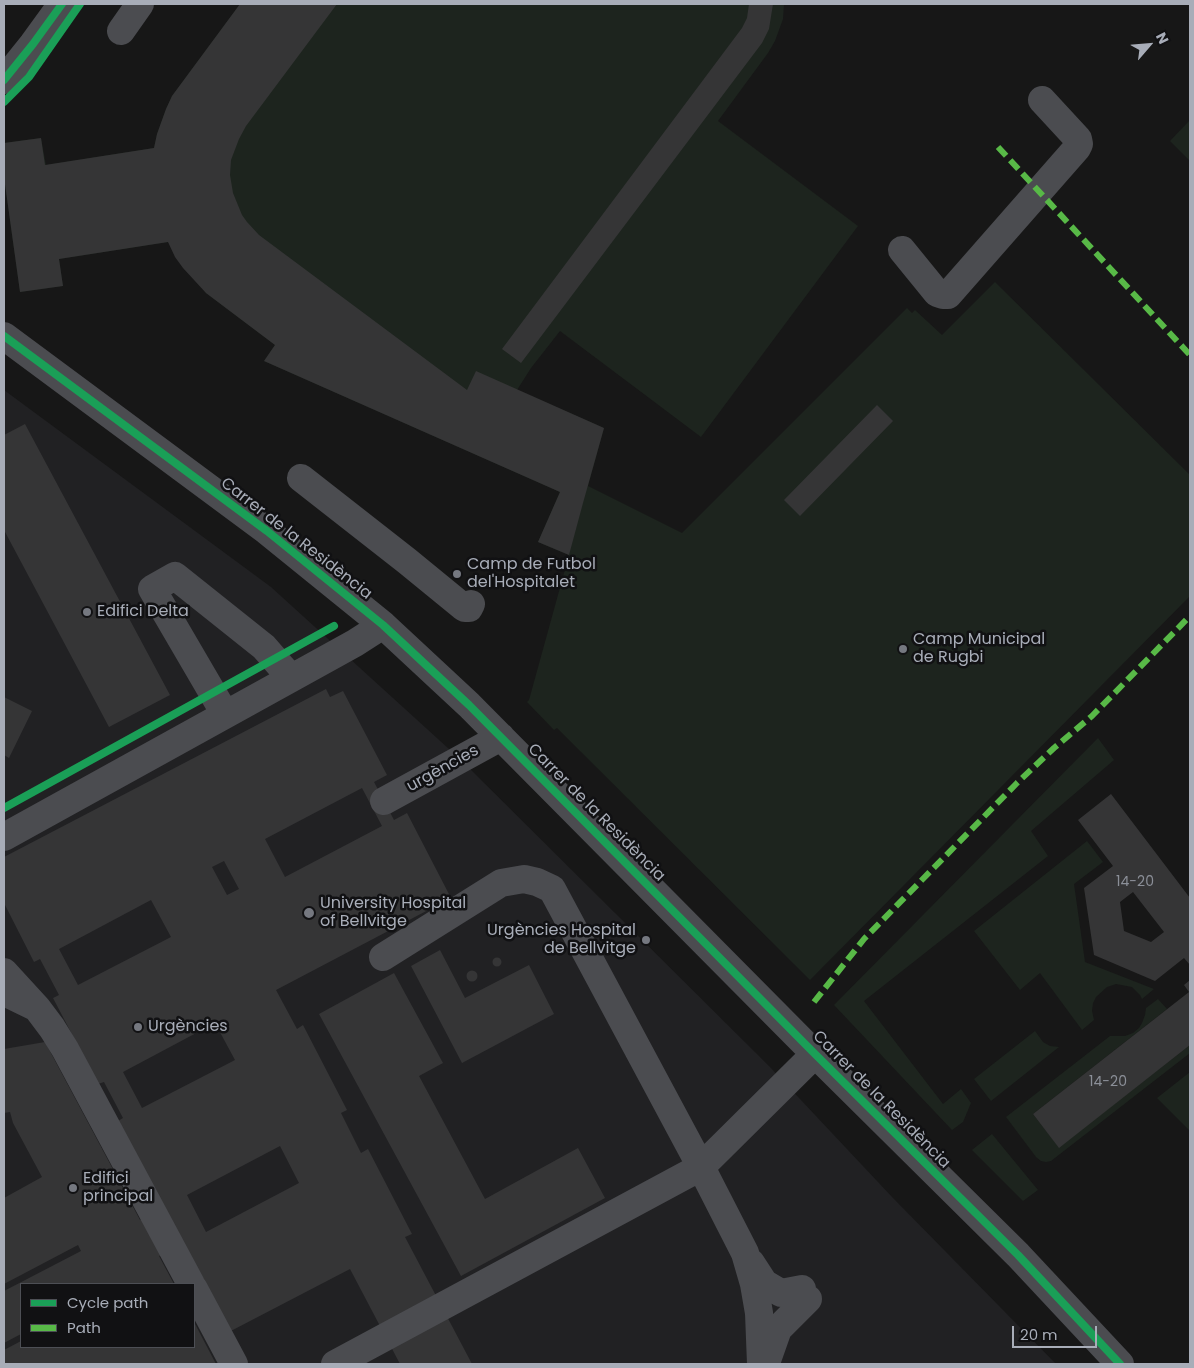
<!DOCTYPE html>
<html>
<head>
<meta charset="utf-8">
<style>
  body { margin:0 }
  #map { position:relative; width:1194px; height:1368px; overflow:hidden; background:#171717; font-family:Poppins,sans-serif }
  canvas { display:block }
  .frame { position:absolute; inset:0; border:5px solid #a8adb8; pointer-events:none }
  .legend { position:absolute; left:20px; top:1283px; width:175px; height:65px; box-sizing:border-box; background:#111113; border:1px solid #4d4f55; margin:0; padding:6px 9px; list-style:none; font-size:15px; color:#a8adb8 }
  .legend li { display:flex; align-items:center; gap:10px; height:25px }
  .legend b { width:25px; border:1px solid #4d4f55 }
  .north { position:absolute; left:1124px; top:20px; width:50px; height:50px; -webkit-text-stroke:4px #111113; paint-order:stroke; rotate:63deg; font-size:14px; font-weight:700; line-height:20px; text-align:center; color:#a8adb8 }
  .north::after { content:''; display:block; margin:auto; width:18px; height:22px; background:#a8adb8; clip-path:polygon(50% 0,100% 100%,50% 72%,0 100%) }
  .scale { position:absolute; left:1012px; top:1326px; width:85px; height:22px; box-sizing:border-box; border:2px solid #a8adb8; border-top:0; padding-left:6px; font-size:15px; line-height:18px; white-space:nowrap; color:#a8adb8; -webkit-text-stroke:4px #111113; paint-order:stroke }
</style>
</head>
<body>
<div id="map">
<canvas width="1194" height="1368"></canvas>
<div class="frame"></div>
<ul class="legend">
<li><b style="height:6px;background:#1a9f57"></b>Cycle path</li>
<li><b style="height:6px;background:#58b947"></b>Path</li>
</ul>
<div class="north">N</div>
<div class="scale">20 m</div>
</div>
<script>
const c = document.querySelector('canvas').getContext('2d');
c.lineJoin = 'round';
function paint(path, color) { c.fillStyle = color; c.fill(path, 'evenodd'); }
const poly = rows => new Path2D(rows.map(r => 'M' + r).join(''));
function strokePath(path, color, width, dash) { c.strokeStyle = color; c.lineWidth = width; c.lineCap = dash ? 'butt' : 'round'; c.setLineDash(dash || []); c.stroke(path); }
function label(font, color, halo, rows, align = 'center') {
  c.font = font + ' Poppins,sans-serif'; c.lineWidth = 5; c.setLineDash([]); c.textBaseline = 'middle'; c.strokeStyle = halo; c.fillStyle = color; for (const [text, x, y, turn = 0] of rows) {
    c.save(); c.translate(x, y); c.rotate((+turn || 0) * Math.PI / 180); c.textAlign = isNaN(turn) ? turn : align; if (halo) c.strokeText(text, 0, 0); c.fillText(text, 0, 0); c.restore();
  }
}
paint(poly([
  [4,390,271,587,460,759,769,1066,893,1198,1056,1364,4,1364],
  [21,1284,194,1284,194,1347,21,1347]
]), '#212123');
paint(poly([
  [240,4,784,4,783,19,775,41,768,53,718,121,858,226,701,437,560,331,531,368,517,390,604,428,588,486,682,533,907,308,912,313,915,310,942,335,995,282,1190,475,1190,596,810,980,557,728,554,730,527,702,529,700,569,555,538,542,560,492,264,361,275,345,206,293,168,242,59,259,63,286,20,292,4,177,4,143,41,138,46,165,154,148,157,134,166,109,172,96],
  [1190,120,1190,161,1170,141],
  [1098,738,1114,760,1031,831,1048,856,864,1001,943,1104,961,1089,971,1103,963,1122,952,1130,834,1005],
  [1087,841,1103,862,1074,884,1085,962,1154,989,1142,999,1140,995,1132,987,1116,984,1107,987,1096,997,1093,1003,1092,1011,1094,1020,1082,1030,1040,973,1020,990,974,931],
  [1158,999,1167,1009,1033,1114,1059,1147,1190,1045,1190,1053,1051,1161,1046,1162,1041,1161,1036,1157,1006,1117,1110,1036,1125,1036,1133,1033,1139,1028,1142,1023,1145,1015,1146,1008],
  [1035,1031,1043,1042,1050,1046,1059,1047,991,1101,974,1079],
  [1190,1072,1190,1131,1157,1098],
  [992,1134,1038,1190,1023,1201,972,1150]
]), '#1d241e');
paint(poly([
  [240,4,337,4,246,126,239,139,231,160,230,175,233,193,242,215,247,222,259,235,467,390,476,371,604,428,583,503,569,555,538,542,560,492,264,361,275,345,206,293,183,268,175,257,168,242,59,259,63,286,20,292,4,177,4,143,41,138,45,165,154,148,157,134,166,109,172,96],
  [749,4,773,4,769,29,762,43,521,363,502,349,742,28,747,18],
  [877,405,893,421,800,516,784,500],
  [25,424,170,695,109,727,4,530,4,435],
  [326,689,330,697,343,691,387,775,374,782,394,820,407,813,451,898,276,990,297,1029,303,1025,347,1110,341,1113,361,1153,368,1149,412,1234,405,1237,472,1364,400,1364,350,1269,227,1333,182,1244,159,1256,174,1284,21,1284,21,1334,4,1343,4,1291,81,1251,78,1245,4,1284,4,1198,42,1177,13,1123,10,1112,4,1113,4,1049,45,1042,140,1220,163,1207,118,1121,123,1118,104,1082,98,1084,53,998,59,995,40,959,34,962,4,903,4,857],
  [362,788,382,826,285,877,265,839],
  [224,861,239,889,227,895,212,867],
  [151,900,171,937,78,985,59,949],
  [215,1023,235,1060,142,1108,123,1072],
  [280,1146,299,1183,206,1232,187,1195],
  [4,697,32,711,9,758,4,755],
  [1111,794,1190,898,1190,965,1184,958,1155,981,1094,955,1084,888,1113,866,1078,820],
  [1133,892,1164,932,1151,942,1124,931,1120,902],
  [440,950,465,998,529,965,554,1014,462,1063,411,966],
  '492.5 962a4.5 4.5 0 1 1 9 0a4.5 4.5 0 1 1-9 0Z',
  '466.5 976a5.5 5.5 0 1 1 11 0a5.5 5.5 0 1 1-11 0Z',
  [394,973,443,1063,419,1076,485,1199,578,1148,605,1198,461,1276,319,1014],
  [1190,980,1190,1045,1059,1148,1033,1114,1189,992,1184,985],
  [194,1322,216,1364,4,1364,4,1350,21,1341,21,1347,194,1347]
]), '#353536');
strokePath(poly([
  [121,31,140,4],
  [4,80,33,44,62,4],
  [902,250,937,293,943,295,948,295,1077,148,1079,144,1078,139,1042,100],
  [4,336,267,531,383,625,469,705,815,1054,1018,1255,1120,1364],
  [301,478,407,561,462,606,465,608,469,608,471,604],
  [225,714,152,589,175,576,264,647,291,678],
  [384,801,501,737],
  [4,837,355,643,383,625],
  [383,957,501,883,524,879,537,882,552,889,701,1167,745,1253,754,1284,759,1313,761,1364],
  [4,972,37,1008,4,992],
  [37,1008,52,1028,65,1049,191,1284],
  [751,1263,764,1283,781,1293,802,1289],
  [194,1289,234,1364],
  [766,1363,778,1329,808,1299],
  [335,1364,701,1167,815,1054]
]), '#4b4c50', 28);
strokePath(poly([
  [998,147,1190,355],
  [814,1002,864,939,1017,783,1054,748,1092,716,1190,616]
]), '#58b947', 6, [12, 6]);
strokePath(poly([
  [4,80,33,44,62,4],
  [4,102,29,77,80,4],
  [4,336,267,531,383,625,469,705,815,1054,1018,1255,1120,1364],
  [4,808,334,626]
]), '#1a9f57', 8);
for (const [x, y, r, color] of [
  [457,574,5,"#757880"],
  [87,612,5,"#757880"],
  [903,649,5,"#757880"],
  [309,913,6,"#757880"],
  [646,940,5,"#757880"],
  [138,1027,5,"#757880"],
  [73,1188,5,"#757880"]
]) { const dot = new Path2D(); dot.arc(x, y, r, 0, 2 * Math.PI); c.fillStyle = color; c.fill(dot); strokePath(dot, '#111113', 2); }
label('14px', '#8b8f98', null, [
  ["14-20",1135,882],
  ["14-20",1108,1082]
]);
label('16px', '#a8adb8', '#111113', [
  ["Carrer de la Residència",296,539,38],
  ["urgències",443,769,-29],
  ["Carrer de la Residència",596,813,45],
  ["Carrer de la Residència",881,1100,45]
]);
label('16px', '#a8adb8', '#111113', [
  ["Camp de Futbol",467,565],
  ["del'Hospitalet",467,583],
  ["Edifici Delta",97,612],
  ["Camp Municipal",913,640],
  ["de Rugbi",913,658],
  ["University Hospital",320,904],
  ["of Bellvitge",320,922],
  ["Urgències Hospital",636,931,"right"],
  ["de Bellvitge",636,949,"right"],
  ["Urgències",148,1027],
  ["Edifici",83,1179],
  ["principal",83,1197]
], 'left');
</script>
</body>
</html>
